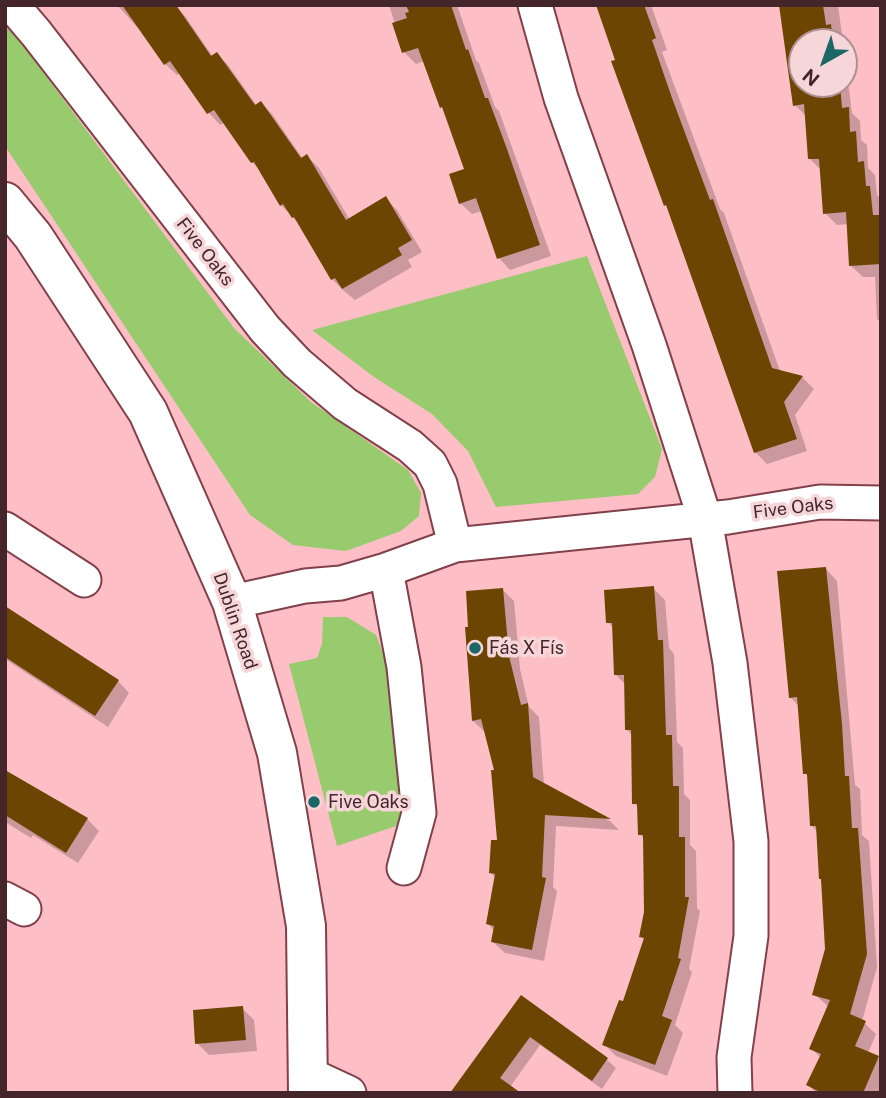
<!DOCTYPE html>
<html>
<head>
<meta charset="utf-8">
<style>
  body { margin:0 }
  #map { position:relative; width:886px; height:1098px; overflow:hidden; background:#fdbfc5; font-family:"Public Sans",sans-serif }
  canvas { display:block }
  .frame { position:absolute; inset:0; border:7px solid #44262a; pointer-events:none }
  .north { position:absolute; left:788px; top:28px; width:70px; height:70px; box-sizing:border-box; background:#f6d6d8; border:2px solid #af9092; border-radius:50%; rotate:220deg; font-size:19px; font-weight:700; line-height:28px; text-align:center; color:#44262a }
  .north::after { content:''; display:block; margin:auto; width:24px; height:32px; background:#1a6765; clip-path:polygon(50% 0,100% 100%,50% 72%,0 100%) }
</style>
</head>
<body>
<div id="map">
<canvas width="886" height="1098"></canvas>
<div class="frame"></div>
<div class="north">N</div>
</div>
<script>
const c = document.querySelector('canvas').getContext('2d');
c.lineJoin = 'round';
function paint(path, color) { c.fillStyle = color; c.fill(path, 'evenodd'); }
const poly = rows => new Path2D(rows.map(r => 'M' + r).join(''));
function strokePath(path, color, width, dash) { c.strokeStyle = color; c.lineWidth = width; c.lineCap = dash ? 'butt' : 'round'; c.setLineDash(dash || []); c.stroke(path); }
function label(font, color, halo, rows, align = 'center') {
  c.font = font + ' "Public Sans",sans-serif'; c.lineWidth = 7; c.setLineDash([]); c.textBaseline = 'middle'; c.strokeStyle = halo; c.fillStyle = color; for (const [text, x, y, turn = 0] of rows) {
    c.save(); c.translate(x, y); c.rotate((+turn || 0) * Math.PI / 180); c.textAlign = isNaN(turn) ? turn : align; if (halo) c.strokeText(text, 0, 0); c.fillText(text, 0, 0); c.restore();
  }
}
paint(poly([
  [5,26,22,44,234,328,311,402,408,470,421,493,419,516,401,531,346,551,293,545,250,515,5,146],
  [587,256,662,449,655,477,638,494,496,507,468,451,432,414,374,377,312,330],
  [323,617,347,617,376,635,390,671,405,806,396,826,337,846,289,664,317,658,322,644]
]), '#98ca6e');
paint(poly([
  [117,5,174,5,185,16,213,57,217,54,228,65,257,106,261,103,272,114,303,159,307,156,319,168,350,220,386,199,397,210,422,252,408,260,412,267,355,300,344,291,332,279,302,227,281,205,262,172,252,162,225,122,220,125,209,113,181,73,177,75,165,64,140,27,138,28],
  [389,5,457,5,476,60,479,63,495,107,499,111,551,256,510,270,499,258,482,211,472,214,460,203,466,170,446,110,424,61,416,64,404,52],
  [598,5,651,5,667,50,662,52,720,209,724,213,780,371,802,377,814,389,795,415,807,451,767,464,755,452,670,209,666,205],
  [781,5,838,5,843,42,802,42,802,84,844,84,844,51,852,113,860,121,861,140,867,145,868,168,875,175,877,195,881,199,881,322,877,319,875,277,863,277,851,266,848,224,837,225,825,213,822,171,810,159,807,117,795,105],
  [826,569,837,581,855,785,860,789,862,835,869,841,877,967,862,1021,876,1034,868,1053,881,1060,881,1093,816,1093,808,1084,821,1058,811,1048,829,1007,814,994,827,949,818,832,812,826,809,778,805,773,799,706,790,697],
  [653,588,665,600,669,648,674,654,677,742,683,748,684,794,690,800,690,845,696,851,697,908,700,911,689,969,692,972,675,1025,683,1033,667,1076,616,1056,604,1044,625,1004,645,940,641,936,646,912,645,840,640,834,639,808,634,803,633,736,627,730,626,685,616,675,614,629,608,622],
  [503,590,514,601,520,669,529,707,539,717,544,785,610,821,619,830,556,826,553,887,557,891,544,961,505,953,493,942,495,931,488,924,496,878,491,873,499,842,496,772,485,732,473,721],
  [5,607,118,681,129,693,108,727,5,659],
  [5,772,87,819,99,831,78,863,33,835,31,838,5,822],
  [521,998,606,1059,616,1068,602,1089,540,1045,510,1087,452,1093],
  [242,1008,254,1020,257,1051,209,1055,197,1043]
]), '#0003');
paint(poly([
  [122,5,176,5,211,56,217,52,255,105,261,101,301,158,307,154,346,220,386,196,412,240,398,248,402,255,342,289,335,278,331,280,294,217,292,218,283,204,280,206,254,162,251,163,214,110,207,114,170,61,164,65],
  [406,5,451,5,466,50,468,49,485,98,488,98,507,149,540,245,497,259,476,198,459,204,449,174,464,169,442,107,440,108,418,48,402,53,392,23,407,18,405,13,409,12],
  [596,5,644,5,656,38,652,40,672,98,710,200,713,199,772,368,803,376,784,402,797,439,754,453,666,205,664,206,611,61,615,60],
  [779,5,823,5,826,25,831,24,833,42,802,42,802,84,840,84,842,108,849,107,850,132,856,131,858,162,864,161,866,186,870,186,873,215,881,215,881,264,849,266,846,212,823,214,819,159,808,159,804,104,793,106],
  [826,567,842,724,845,776,849,776,852,828,858,828,867,954,850,1014,866,1021,855,1046,879,1056,863,1093,822,1093,806,1085,821,1054,809,1049,830,1000,812,995,825,949,821,879,819,879,816,826,810,826,807,774,803,774,797,697,789,698,777,571],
  [654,586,658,640,663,640,666,735,672,735,673,786,679,786,679,837,685,837,685,897,689,897,678,958,681,959,662,1016,672,1020,655,1065,602,1045,619,1000,623,1001,644,938,639,937,644,912,643,835,638,835,637,804,632,804,631,730,625,730,624,675,614,675,612,623,606,623,604,590],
  [503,588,509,656,521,705,528,703,533,777,611,819,545,815,542,877,546,878,532,950,491,942,494,926,486,924,495,874,489,873,491,840,497,840,491,770,494,770,481,719,472,721,465,627,468,627,466,591],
  [5,606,119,680,95,716,5,657],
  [5,770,88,818,66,853,5,815],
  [521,995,608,1058,592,1081,530,1037,500,1078,521,1093,450,1093],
  [243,1006,246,1040,195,1044,193,1010]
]), '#6c4502');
const street = poly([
  [12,5,36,33,265,329,297,363,345,404,410,446,430,464,440,484,455,545],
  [535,5,561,98,649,345,705,519,730,663,751,841,751,936,734,1057,735,1093],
  [5,529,84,580],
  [386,570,404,667,419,813,404,868],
  [232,602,305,586,341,583,386,570,455,545,728,517,820,502,881,503],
  [5,899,24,909],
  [308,1074,349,1093]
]);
const secondary = poly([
  [5,202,33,236,148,412,232,602,277,753,306,926,308,1093]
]);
strokePath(street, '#81404a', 37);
strokePath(secondary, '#81404a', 42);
strokePath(street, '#fff', 33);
strokePath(secondary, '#fff', 38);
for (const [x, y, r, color] of [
  [475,648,7,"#1a6765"],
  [314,802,7,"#1a6765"]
]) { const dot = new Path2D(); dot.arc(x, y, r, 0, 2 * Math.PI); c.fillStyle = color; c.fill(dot); strokePath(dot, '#f6d6d8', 2.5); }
label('18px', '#44262a', '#f6d6d8', [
  ["Five Oaks",205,252,52],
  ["Five Oaks",793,508,-7],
  ["Dublin Road",235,621,71]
]);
label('18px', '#44262a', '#f6d6d8', [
  ["Fás X Fís",489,648],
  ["Five Oaks",328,802]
], 'left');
</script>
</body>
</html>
